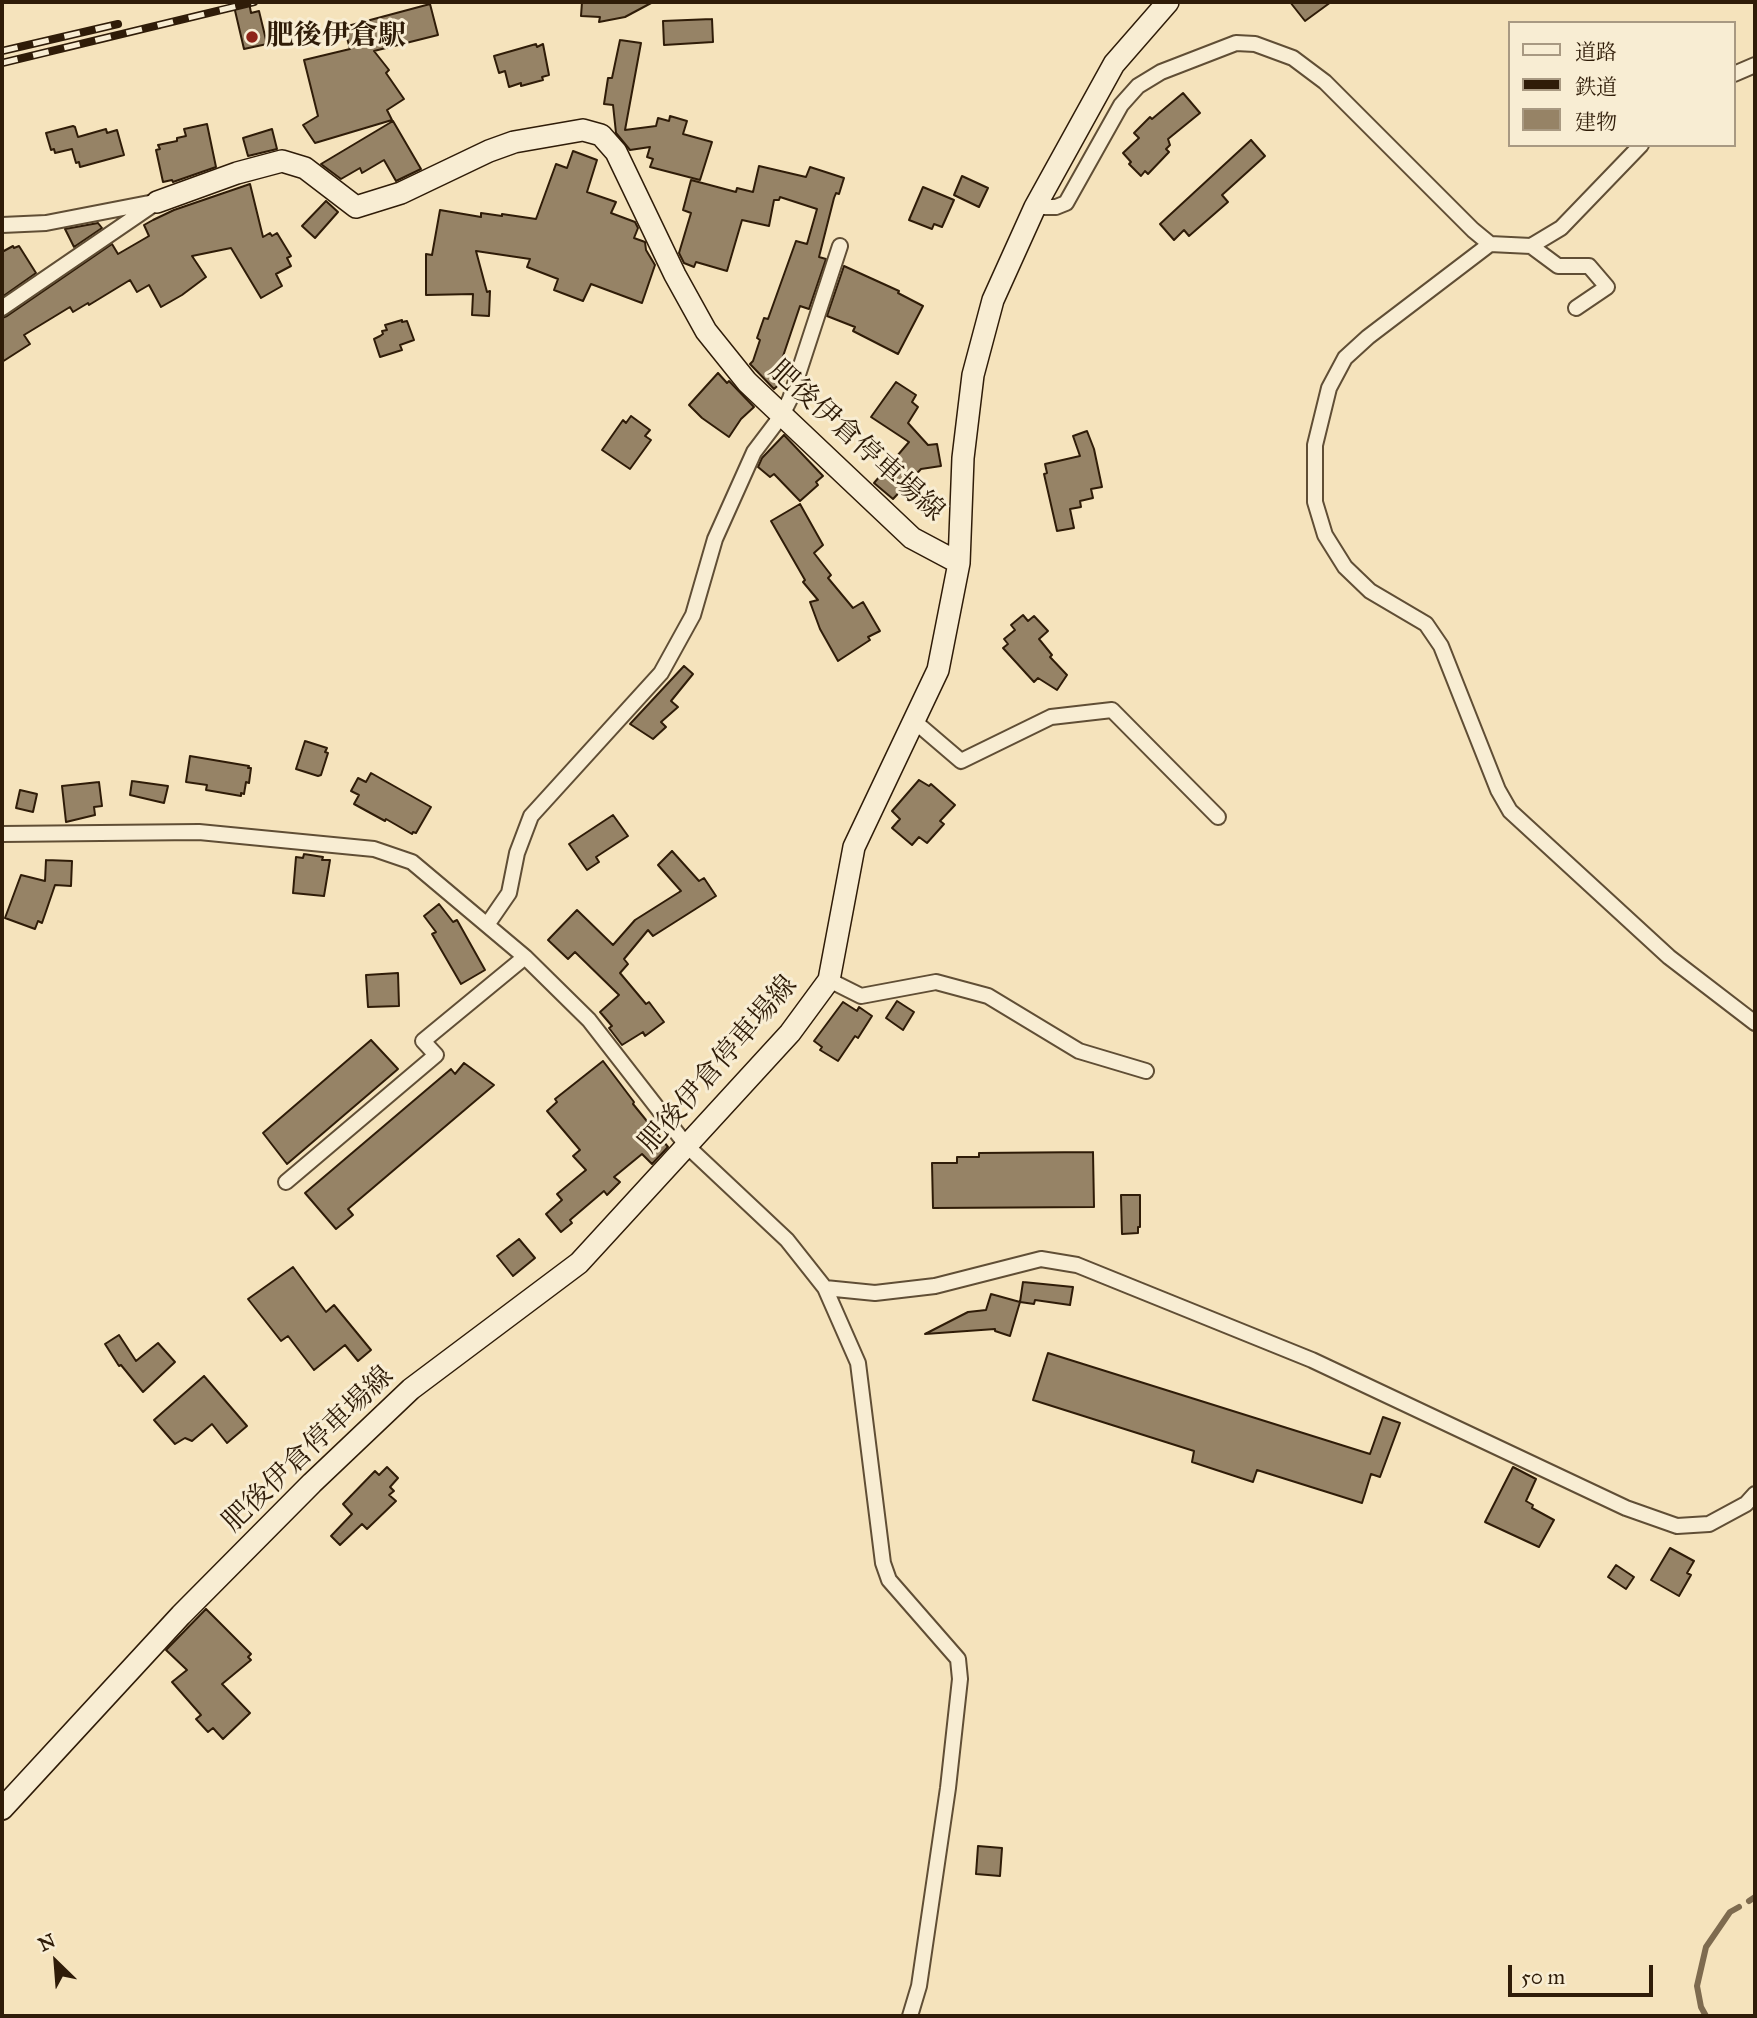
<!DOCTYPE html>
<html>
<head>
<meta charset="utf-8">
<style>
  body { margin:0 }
  #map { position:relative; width:1757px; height:2018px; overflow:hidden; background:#f5e3bc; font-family:"IM FELL Great Primer","Noto Serif JP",serif }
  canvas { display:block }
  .frame { position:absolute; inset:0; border:4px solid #2f1c08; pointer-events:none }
  .legend { position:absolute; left:1508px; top:21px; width:228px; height:126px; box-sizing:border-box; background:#f8edd3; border:2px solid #a89982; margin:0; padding:9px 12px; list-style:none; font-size:21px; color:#2f1c08 }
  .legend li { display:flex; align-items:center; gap:14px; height:35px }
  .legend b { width:35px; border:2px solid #a89982 }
  .north { position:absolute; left:21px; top:1927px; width:70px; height:70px; -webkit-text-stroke:5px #f8edd3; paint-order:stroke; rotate:335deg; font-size:19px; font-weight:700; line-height:28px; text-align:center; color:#2f1c08 }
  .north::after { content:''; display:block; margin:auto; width:24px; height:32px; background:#2f1c08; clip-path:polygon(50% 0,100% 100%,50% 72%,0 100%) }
  .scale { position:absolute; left:1508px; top:1965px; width:145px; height:32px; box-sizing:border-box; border:4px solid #2f1c08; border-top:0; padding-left:9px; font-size:21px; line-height:24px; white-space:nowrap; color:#2f1c08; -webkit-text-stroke:5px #f8edd3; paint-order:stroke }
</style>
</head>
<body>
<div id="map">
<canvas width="1757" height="2018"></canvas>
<div class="frame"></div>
<ul class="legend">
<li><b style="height:9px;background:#f8edd3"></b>道路</li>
<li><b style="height:9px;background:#2f1c08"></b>鉄道</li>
<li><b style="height:19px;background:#968366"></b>建物</li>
</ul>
<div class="north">N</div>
<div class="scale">50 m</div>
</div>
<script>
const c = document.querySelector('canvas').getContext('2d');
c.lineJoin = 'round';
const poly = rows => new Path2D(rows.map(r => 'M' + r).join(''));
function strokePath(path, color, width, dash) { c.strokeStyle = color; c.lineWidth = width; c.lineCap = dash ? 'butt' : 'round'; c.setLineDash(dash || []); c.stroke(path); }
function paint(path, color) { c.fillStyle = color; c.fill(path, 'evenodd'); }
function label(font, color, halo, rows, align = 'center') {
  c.font = font + ' "IM FELL Great Primer","Noto Serif JP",serif'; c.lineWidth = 6; c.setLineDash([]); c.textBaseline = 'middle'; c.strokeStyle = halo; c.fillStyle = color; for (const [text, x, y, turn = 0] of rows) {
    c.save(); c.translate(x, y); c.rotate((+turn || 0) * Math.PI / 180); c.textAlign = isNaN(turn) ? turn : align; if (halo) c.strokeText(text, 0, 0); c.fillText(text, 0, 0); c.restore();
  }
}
strokePath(poly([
  [1749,1901,1755,1897],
  [1706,2016,1701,2007,1697,1986,1706,1947,1730,1912,1739,1907]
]), '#7e6b4f', 6);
const building = poly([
  [233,2,249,2,251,13,259,11,267,44,244,49,233,2],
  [582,2,653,2,625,17,599,22,600,17,581,16,582,2],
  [1290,2,1331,2,1305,21,1290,2],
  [430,4,438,35,374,51,389,70,386,73,404,99,387,110,392,120,315,143,303,125,318,116,304,60,350,49,344,27,430,4],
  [712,19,713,42,664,45,663,21,712,19],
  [620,40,641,43,625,130,656,126,658,118,669,121,670,116,687,121,683,134,712,142,700,180,650,167,653,159,647,157,650,147,630,150,616,133,613,105,604,104,608,78,612,78,620,40],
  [536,44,537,47,543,44,549,75,542,77,543,80,521,86,521,83,509,87,505,71,499,73,494,56,536,44],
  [1183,93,1200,113,1168,139,1170,145,1166,149,1169,152,1148,174,1145,171,1141,176,1129,164,1131,162,1123,153,1139,138,1134,133,1150,117,1152,119,1183,93],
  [393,121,421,169,396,181,384,160,362,173,360,168,341,179,321,164,393,121],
  [207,124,216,167,173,182,172,180,163,182,156,150,160,149,158,145,177,141,177,138,186,136,184,129,207,124],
  [73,126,75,127,78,137,106,129,107,133,117,130,124,155,80,167,79,162,76,163,72,149,55,153,54,149,51,150,46,133,73,126],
  [272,129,277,149,248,156,243,138,272,129],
  [1251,140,1265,156,1222,195,1228,202,1189,236,1184,230,1174,240,1160,224,1251,140],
  [573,151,597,160,587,192,616,202,611,213,635,222,638,228,634,238,645,242,646,250,655,265,642,303,591,284,583,301,554,290,558,279,527,267,530,259,476,251,487,292,490,291,489,316,472,315,473,294,426,295,426,254,432,255,440,210,481,217,481,213,502,216,502,214,536,219,556,164,567,168,573,151],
  [759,166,806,177,810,167,844,178,839,194,836,193,834,198,819,257,826,259,809,309,800,306,776,377,784,380,774,389,750,364,753,361,760,340,757,338,764,318,768,319,796,241,807,244,817,209,780,197,779,200,774,200,769,226,742,220,727,271,696,262,694,267,684,263,679,253,691,213,683,210,691,180,736,192,737,188,753,192,759,166],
  [962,176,988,188,979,207,954,195,962,176],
  [250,184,263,237,270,233,272,236,277,233,291,256,287,258,291,266,276,274,282,286,261,298,231,248,192,256,206,277,182,295,161,307,149,285,137,292,130,280,89,305,88,303,73,312,70,307,24,335,30,344,2,362,2,318,7,316,112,244,118,254,149,236,144,225,153,220,174,210,250,184],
  [923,187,954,200,942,227,934,224,932,229,909,220,923,187],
  [326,201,338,212,315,238,302,226,326,201],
  [98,223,102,228,74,247,65,229,98,223],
  [13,246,14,248,19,246,36,273,2,297,2,252,13,246],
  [844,266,899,291,898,293,923,306,898,354,853,331,855,327,827,316,844,266],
  [402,320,402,322,407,321,414,340,400,345,402,350,380,357,374,339,380,336,383,334,382,331,387,330,385,325,402,320],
  [718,373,727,383,729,381,754,407,741,419,729,437,702,418,689,405,718,373],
  [896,382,916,395,912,402,918,407,908,423,928,445,937,444,941,466,921,469,893,499,874,483,909,442,871,417,896,382],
  [631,416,650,430,645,436,651,440,630,469,602,450,623,420,626,423,631,416],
  [1087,431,1094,449,1102,487,1091,489,1093,498,1080,501,1081,507,1070,509,1074,528,1057,531,1044,474,1047,473,1045,464,1080,456,1073,436,1087,431],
  [784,435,823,476,816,482,818,485,800,501,774,474,770,477,758,467,762,458,784,435],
  [800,504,823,545,814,553,831,575,828,578,853,608,863,602,880,631,868,637,870,640,838,661,820,629,810,602,818,600,803,582,805,580,771,521,800,504],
  [1023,615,1028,621,1034,616,1048,631,1039,639,1052,655,1050,657,1067,675,1057,690,1038,678,1034,682,1003,648,1008,644,1004,639,1015,630,1011,625,1023,615],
  [684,666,693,674,671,701,678,707,661,722,666,727,653,739,630,724,684,666],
  [305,741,327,748,325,752,328,753,321,775,318,776,296,769,305,741],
  [190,756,249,766,248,768,251,768,249,783,246,782,244,794,241,793,241,796,206,790,207,785,186,782,190,756],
  [371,773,431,807,416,833,413,832,412,834,386,819,385,821,354,804,359,795,351,791,358,778,366,782,371,773],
  [919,780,929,786,931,784,955,805,940,821,944,824,927,843,919,837,912,845,892,828,900,819,892,811,919,780],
  [132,781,168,786,164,803,130,795,132,781],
  [99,782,102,806,94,807,95,815,66,822,62,786,99,782],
  [20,790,37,794,33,812,16,808,20,790],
  [613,815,628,836,596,857,599,862,587,870,569,844,613,815],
  [672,851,699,881,704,878,716,896,653,936,648,930,624,959,628,964,620,973,646,1004,649,1002,664,1022,645,1036,643,1032,622,1045,609,1028,612,1026,600,1012,619,995,575,952,568,959,548,940,577,910,613,945,635,920,681,891,658,865,672,851],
  [304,854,323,857,322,860,330,860,324,896,293,893,296,857,303,858,304,854],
  [46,860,72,861,71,886,55,885,42,923,38,921,35,929,5,918,21,875,45,881,46,860],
  [439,904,453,922,457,920,485,970,461,984,432,934,436,932,424,916,439,904],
  [398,973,399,1006,368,1007,366,975,398,973],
  [897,1001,914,1012,903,1030,886,1018,897,1001],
  [843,1002,857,1011,859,1007,872,1016,858,1038,855,1036,838,1061,820,1050,822,1047,814,1041,843,1002],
  [371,1040,398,1069,287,1164,263,1133,371,1040],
  [603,1061,634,1102,633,1104,668,1147,652,1164,642,1154,614,1177,620,1182,607,1195,604,1191,570,1220,572,1223,561,1232,546,1214,562,1200,557,1194,586,1170,573,1156,580,1150,547,1111,557,1102,555,1099,603,1061],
  [464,1063,494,1085,348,1209,353,1215,336,1229,305,1193,451,1069,455,1074,464,1063],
  [1093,1152,1094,1207,933,1208,932,1163,957,1163,957,1157,979,1157,979,1153,1093,1152],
  [1121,1195,1140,1195,1140,1227,1138,1227,1138,1233,1122,1234,1121,1195],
  [519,1239,535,1258,513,1276,497,1256,519,1239],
  [293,1267,326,1312,334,1305,371,1350,358,1361,345,1345,314,1370,288,1336,281,1341,248,1299,293,1267],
  [1023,1282,1073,1287,1070,1305,1035,1300,1034,1304,1020,1302,1023,1282],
  [991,1294,1020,1302,1010,1336,995,1331,995,1329,925,1334,968,1312,986,1310,991,1294],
  [119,1335,136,1361,158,1343,175,1362,143,1392,121,1365,119,1366,105,1344,119,1335],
  [1048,1353,1370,1454,1383,1417,1400,1423,1380,1477,1371,1474,1362,1503,1257,1470,1253,1482,1192,1462,1194,1451,1033,1400,1048,1353],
  [204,1376,247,1426,227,1443,212,1424,192,1441,185,1438,175,1444,154,1420,204,1376],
  [387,1467,398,1478,390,1487,394,1491,389,1495,396,1501,367,1529,362,1524,340,1545,331,1536,352,1514,343,1504,375,1471,379,1475,387,1467],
  [1513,1467,1536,1479,1526,1501,1533,1505,1532,1508,1554,1520,1539,1547,1485,1522,1513,1467],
  [1670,1548,1694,1561,1687,1573,1691,1575,1679,1596,1651,1580,1670,1548],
  [1616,1565,1634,1577,1626,1589,1608,1577,1616,1565],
  [206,1609,251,1654,248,1657,251,1660,222,1684,250,1713,223,1739,213,1728,208,1732,196,1719,201,1715,172,1682,187,1670,166,1650,206,1609],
  [978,1846,1002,1848,1000,1876,976,1874,978,1846]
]);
paint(building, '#968366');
strokePath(building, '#2f1c08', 2);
const minor = poly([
  [1734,74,1755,65],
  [1035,207,1056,207,1066,203,1121,105,1138,86,1161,72,1236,43,1255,44,1293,58,1325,82,1473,230,1490,244,1531,246,1561,228,1641,145],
  [2,225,46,223,149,203],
  [1490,244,1368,337,1345,358,1329,388,1315,445,1315,502,1325,535,1345,567,1370,591,1426,624,1441,646,1498,790,1510,811,1669,957,1755,1023],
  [1531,246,1558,266,1589,266,1607,287,1576,308],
  [2,308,157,202],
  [913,720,961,761,1051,717,1112,710,1218,817],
  [2,834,199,832,374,849,412,862,525,957,589,1020,687,1146,787,1240,825,1288,858,1363,883,1563,889,1580,958,1659,960,1679,948,1788,919,1986,910,2016],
  [487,925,509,893,517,853,531,816,661,673,693,615,715,539,754,452,782,415,790,399,840,246],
  [829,980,861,996,936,982,988,996,1079,1051,1146,1071],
  [286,1182,436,1055,423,1041,525,957],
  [825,1288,875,1293,935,1286,1041,1259,1077,1265,1312,1360,1626,1508,1677,1526,1709,1524,1746,1504,1755,1494]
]);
const secondary = poly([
  [157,202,237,173,282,161,305,168,356,207,401,193,489,151,514,142,583,130,601,135,616,152,675,275,706,331,747,382,912,538,959,563],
  [2,1809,181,1615,312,1483,411,1389,579,1263,790,1033,829,980,854,847,938,670,959,563,963,458,973,375,993,300,1035,207,1114,64,1168,2]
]);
strokePath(minor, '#604e35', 18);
strokePath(secondary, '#2f1c08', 24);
strokePath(minor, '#f8edd3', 14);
strokePath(secondary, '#f8edd3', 21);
const rail = poly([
  [2,51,118,24],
  [2,63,254,2]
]);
strokePath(rail, '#2f1c08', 8);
strokePath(rail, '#f8edd3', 5, [16]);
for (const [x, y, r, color] of [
  [252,37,7,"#8f2418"]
]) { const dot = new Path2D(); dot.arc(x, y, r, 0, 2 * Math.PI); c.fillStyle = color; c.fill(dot); strokePath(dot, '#f8edd3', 2.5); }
label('bold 28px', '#2f1c08', '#f8edd3', [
  ["肥後伊倉駅",266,37]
], 'left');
label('28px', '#2f1c08', '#f8edd3', [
  ["肥後伊倉停車場線",856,442,42],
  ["肥後伊倉停車場線",719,1065,-49],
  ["肥後伊倉停車場線",309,1450,-44]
]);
</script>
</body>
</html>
